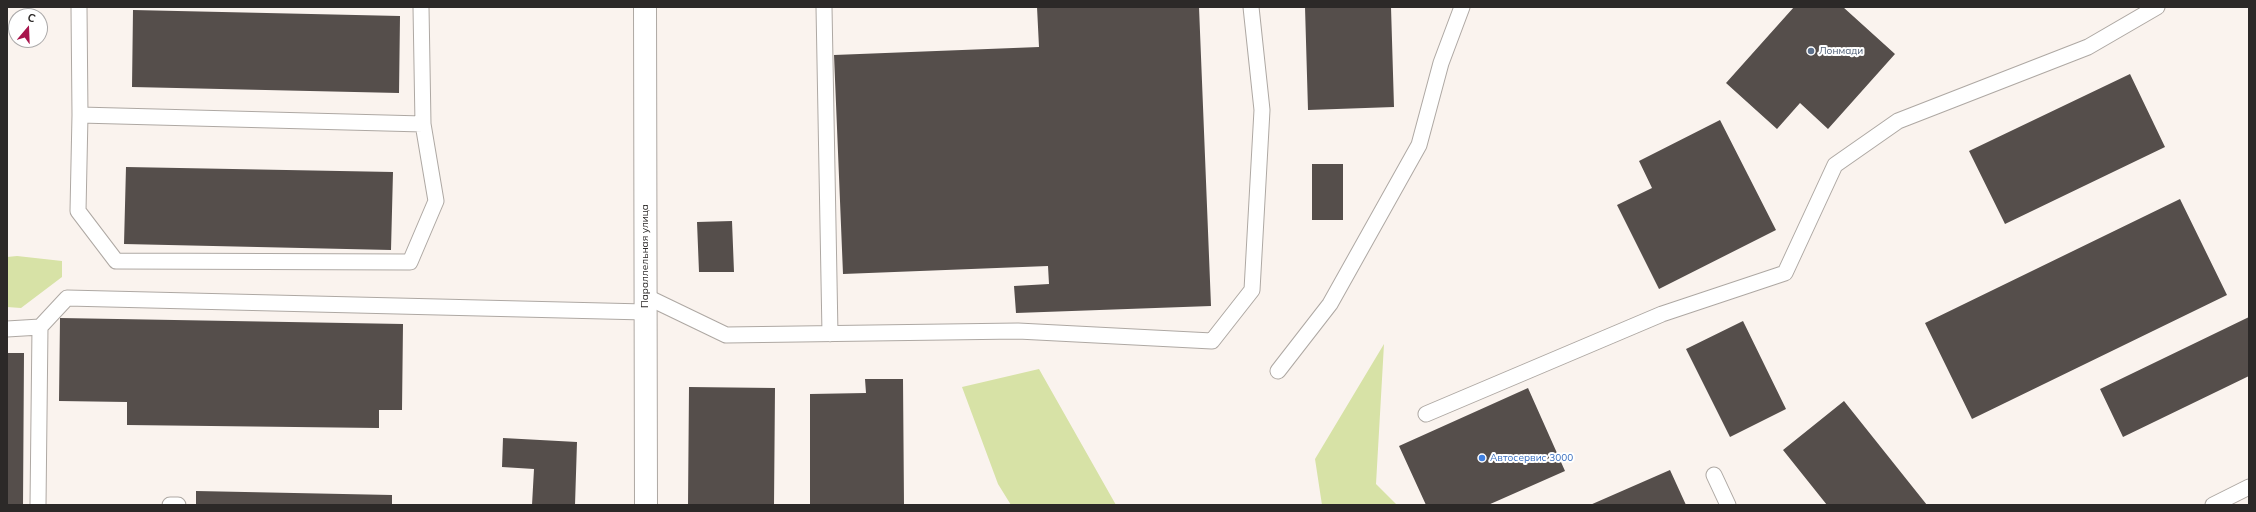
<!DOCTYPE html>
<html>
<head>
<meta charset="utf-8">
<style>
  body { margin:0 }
  #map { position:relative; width:2256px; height:512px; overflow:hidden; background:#faf3ee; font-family:Mulish,sans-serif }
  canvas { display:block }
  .frame { position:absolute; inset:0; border:8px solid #2c2928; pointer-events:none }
  .north { position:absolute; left:8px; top:8px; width:40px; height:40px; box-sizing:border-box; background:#fff; border:1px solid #aba9a9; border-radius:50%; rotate:19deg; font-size:11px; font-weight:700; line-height:16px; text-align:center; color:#2c2928 }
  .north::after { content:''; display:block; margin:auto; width:14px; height:18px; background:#a8144c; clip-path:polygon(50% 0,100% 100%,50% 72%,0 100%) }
</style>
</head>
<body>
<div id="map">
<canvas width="2256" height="512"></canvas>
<div class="frame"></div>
<div class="north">С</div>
</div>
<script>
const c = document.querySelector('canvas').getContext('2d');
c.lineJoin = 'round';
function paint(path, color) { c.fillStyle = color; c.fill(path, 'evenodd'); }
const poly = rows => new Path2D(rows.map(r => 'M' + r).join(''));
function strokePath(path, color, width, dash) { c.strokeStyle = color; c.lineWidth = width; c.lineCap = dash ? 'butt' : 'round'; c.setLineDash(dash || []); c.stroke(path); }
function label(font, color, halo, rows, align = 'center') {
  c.font = font + ' Mulish,sans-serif'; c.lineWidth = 4; c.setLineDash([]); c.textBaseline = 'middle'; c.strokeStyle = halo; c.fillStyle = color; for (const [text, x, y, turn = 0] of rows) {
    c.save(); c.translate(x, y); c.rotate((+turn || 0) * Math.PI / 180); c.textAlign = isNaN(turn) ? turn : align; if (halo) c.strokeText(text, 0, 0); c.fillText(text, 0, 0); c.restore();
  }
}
paint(poly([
  [17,256,62,261,62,277,21,308,7,307,7,257],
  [1384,344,1376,484,1397,505,1322,505,1315,459],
  [1039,369,1116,505,1011,505,998,484,962,387]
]), '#d7e2a6');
paint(poly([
  [1037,7,1199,7,1211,306,1016,313,1014,286,1049,284,1048,266,843,274,834,55,1039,47],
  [1305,7,1391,7,1394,107,1308,110],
  [1794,7,1843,7,1895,54,1828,129,1800,103,1777,129,1726,83],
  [133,10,400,16,399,93,132,87],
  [2130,74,2165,147,2005,224,1969,151],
  [1720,120,1776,230,1659,289,1617,205,1652,188,1639,161],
  [1312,164,1343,164,1343,220,1312,220],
  [126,167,393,172,391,250,124,244],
  [2180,199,2227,295,1972,419,1925,323],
  [732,221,734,272,699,272,697,222],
  [2249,317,2249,376,2123,437,2100,389],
  [60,318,403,324,402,410,379,410,379,428,127,425,127,402,59,401],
  [1743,321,1786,409,1730,437,1686,349],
  [7,353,24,353,23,505,7,505],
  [865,379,903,379,904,505,810,505,810,394,866,393],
  [689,387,775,388,774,505,688,505],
  [1528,388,1565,471,1488,505,1426,505,1399,446],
  [1844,401,1927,505,1827,505,1783,450],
  [503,438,577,442,575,505,532,505,534,469,502,467],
  [1670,470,1686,505,1590,505],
  [196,491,392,495,392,505,196,505]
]), '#554e4b');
const lane = poly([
  [79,7,80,115,423,124,421,7],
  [824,7,830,334],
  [80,115,78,211,116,261,410,262,436,201,423,124],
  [645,296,726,335,1018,331,1212,341,1252,290,1262,110,1251,7],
  [40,327,67,298,645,312],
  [7,329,40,327,38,505],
  [1278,371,1330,304,1419,145,1441,63,1462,7],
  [1426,414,1662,314,1785,273,1835,165,1898,121,2088,47,2157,7],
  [1714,475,1728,505],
  [170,505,178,505],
  [2213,505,2249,487]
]);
const street = poly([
  [645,7,646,505]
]);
strokePath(lane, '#aea8a3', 17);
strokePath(street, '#aea8a3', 24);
strokePath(lane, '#fff', 15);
strokePath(street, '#fff', 22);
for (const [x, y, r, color] of [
  [1811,51,4,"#5c6f8a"],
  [1482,458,4,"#3f7fe0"]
]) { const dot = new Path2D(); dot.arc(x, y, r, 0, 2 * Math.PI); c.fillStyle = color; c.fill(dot); strokePath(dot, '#fff', 1.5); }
label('10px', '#4e5e75', '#fff', [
  ["Лонмади",1819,51]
], 'left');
label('10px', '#2c2928', '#fff', [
  ["Параллельная улица",645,256,-90]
]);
label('10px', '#366cbe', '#fff', [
  ["Автосервис 3000",1490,458]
], 'left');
</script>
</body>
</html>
